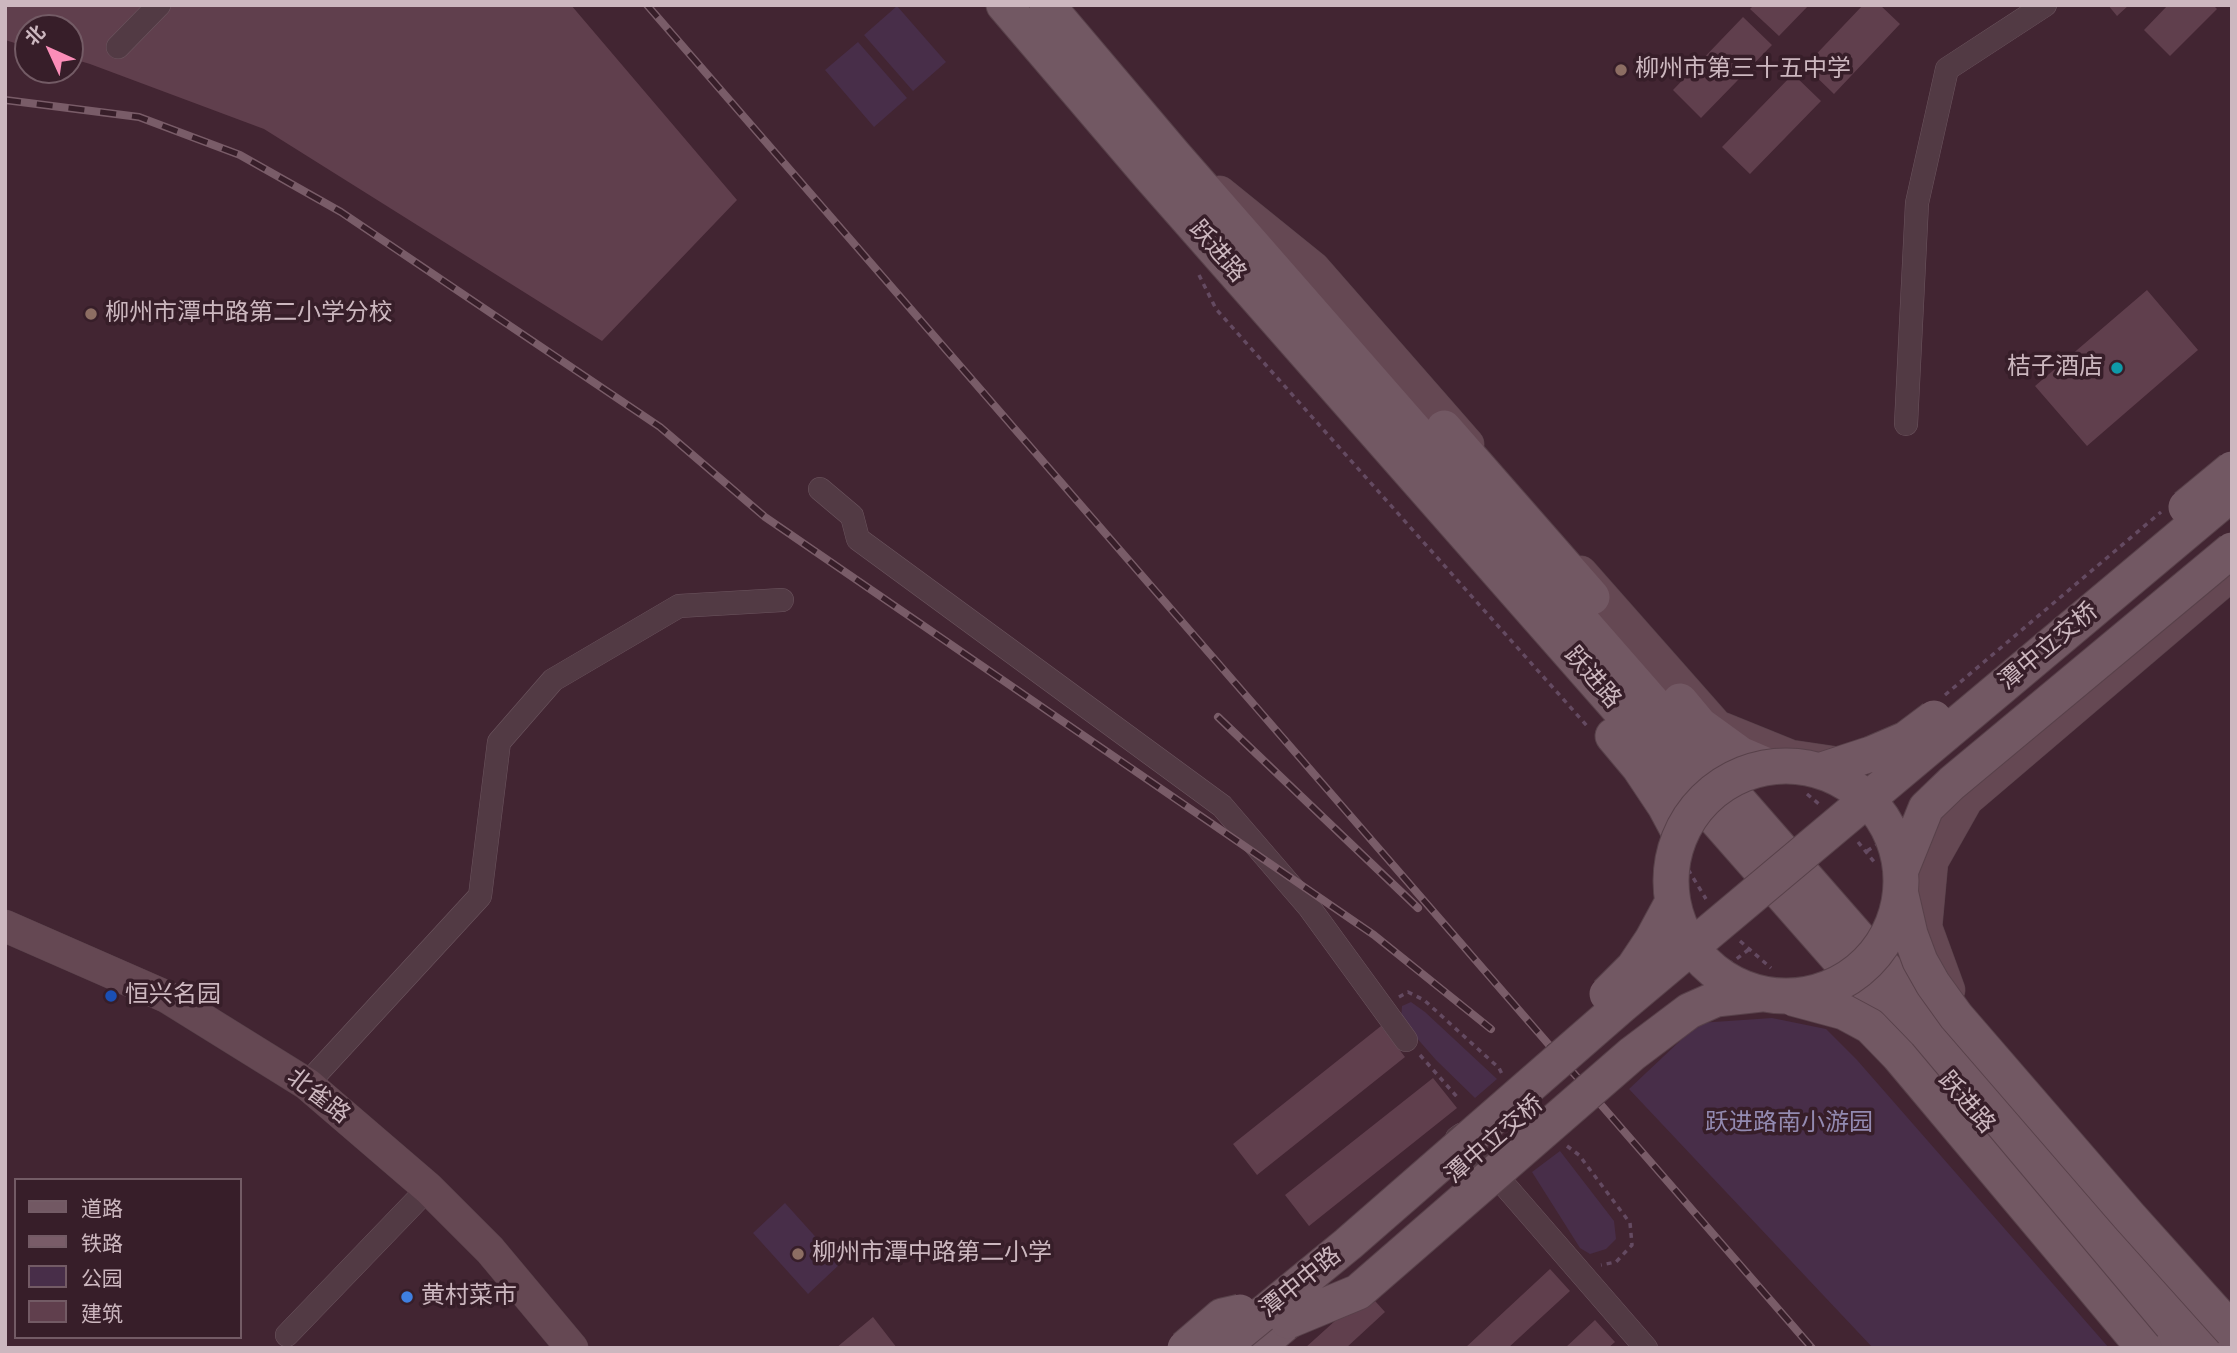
<!DOCTYPE html>
<html>
<head>
<meta charset="utf-8">
<style>
  body { margin:0 }
  #map { position:relative; width:2237px; height:1353px; overflow:hidden; background:#422532; font-family:"Varela Round","Noto Sans SC",sans-serif }
  canvas { display:block }
  .frame { position:absolute; inset:0; border:7px solid #ccb7bf; pointer-events:none }
  .legend { position:absolute; left:14px; top:1178px; width:228px; height:161px; box-sizing:border-box; background:#371e29; border:2px solid #735b65; margin:0; padding:9px 12px; list-style:none; font-size:21px; color:#ccb7bf }
  .legend li { display:flex; align-items:center; gap:14px; height:35px }
  .legend b { width:35px; border:2px solid #735b65 }
  .north { position:absolute; left:14px; top:14px; width:70px; height:70px; box-sizing:border-box; background:#371e29; border:2px solid #735b65; border-radius:50%; rotate:315deg; font-size:19px; font-weight:700; line-height:28px; text-align:center; color:#ccb7bf }
  .north::after { content:''; display:block; margin:auto; width:24px; height:32px; background:#fb8db8; clip-path:polygon(50% 0,100% 100%,50% 72%,0 100%) }
</style>
</head>
<body>
<div id="map">
<canvas width="2237" height="1353"></canvas>
<div class="frame"></div>
<ul class="legend">
<li><b style="height:9px;background:#725863"></b>道路</li>
<li><b style="height:9px;background:#795c68"></b>铁路</li>
<li><b style="height:19px;background:#482e49"></b>公园</li>
<li><b style="height:19px;background:#603f4d"></b>建筑</li>
</ul>
<div class="north">北</div>
</div>
<script>
const c = document.querySelector('canvas').getContext('2d');
c.lineJoin = 'round';
function paint(path, color) { c.fillStyle = color; c.fill(path, 'evenodd'); }
const poly = rows => new Path2D(rows.map(r => 'M' + r).join(''));
function strokePath(path, color, width, dash) { c.strokeStyle = color; c.lineWidth = width; c.lineCap = dash ? 'butt' : 'round'; c.setLineDash(dash || []); c.stroke(path); }
function label(font, color, halo, rows, align = 'center') {
  c.font = font + ' "Varela Round","Noto Sans SC",sans-serif'; c.lineWidth = 7; c.setLineDash([]); c.textBaseline = 'middle'; c.strokeStyle = halo; c.fillStyle = color; for (const [text, x, y, turn = 0] of rows) {
    c.save(); c.translate(x, y); c.rotate((+turn || 0) * Math.PI / 180); c.textAlign = isNaN(turn) ? turn : align; if (halo) c.strokeText(text, 0, 0); c.fillText(text, 0, 0); c.restore();
  }
}
paint(poly([
  [897,6,946,62,913,91,864,35],
  [858,42,907,98,874,127,825,70],
  [1411,1002,1425,1012,1497,1079,1475,1098,1436,1060,1401,1020,1402,1006],
  [1772,1018,1826,1029,1857,1060,2109,1348,1873,1348,1629,1089,1699,1023],
  [1560,1151,1614,1221,1616,1239,1606,1249,1590,1254,1580,1248,1532,1172],
  [785,1203,840,1264,808,1294,753,1233]
]), '#482e49');
paint(poly([
  [5,5,571,5,737,200,602,341,264,129,90,64,70,58,70,28,28,28,28,47,5,40],
  [1754,5,1809,5,1779,36,1750,9],
  [1863,5,1880,5,1900,24,1834,94,1805,66],
  [2108,5,2129,5,2117,16],
  [2168,5,2213,5,2217,9,2170,56,2144,30],
  [1743,17,1772,45,1701,118,1673,90],
  [1793,74,1821,101,1750,174,1722,147],
  [2147,290,2198,350,2087,446,2035,386],
  [1381,1026,1405,1057,1257,1175,1233,1144],
  [1433,1078,1457,1108,1309,1226,1285,1195],
  [1550,1269,1570,1291,1508,1348,1465,1348],
  [1367,1292,1385,1312,1346,1348,1305,1348],
  [873,1317,897,1348,836,1348],
  [1595,1320,1615,1342,1608,1348,1565,1348]
]), '#603f4d');
const street = poly([
  [118,47,159,5],
  [1906,424,1917,203,1947,69,2045,5],
  [820,489,852,516,858,539,1222,806,1309,907,1406,1040],
  [307,1084,480,896,499,742,553,680,679,606,782,600],
  [1457,1138,1461,1135,1646,1348],
  [287,1335,416,1201]
]);
const secondary = poly([
  [1220,192,1314,268,1468,444],
  [1581,572,1717,726,1791,756,1852,765],
  [5,926,167,997,307,1084,428,1188,490,1250,572,1348],
  [1949,990,1926,927,1932,862,1967,800,2232,574]
]);
const primary = poly([
  [1004,5,1150,176,2181,1348],
  [1047,5,1174,155,2217,1348],
  [1444,428,1592,597],
  [1680,701,1700,725,1740,754,1768,766],
  [1613,736,1639,767,1665,806,1680,834],
  [1256,1348,1288,1321]
]);
strokePath(street, '#6c555f', 24);
strokePath(secondary, '#58414a', 33);
strokePath(primary, '#58414a', 37);
strokePath(poly([
  [1199,275,1216,309,1588,727],
  [1945,695,2161,512],
  [1807,794,1820,805],
  [1858,842,1875,863],
  [1867,851,1883,841],
  [1683,861,1706,899],
  [1740,941,1771,968],
  [1721,971,1748,950],
  [1399,997,1408,992,1424,1000,1499,1068,1503,1076],
  [1420,1055,1458,1098],
  [1567,1146,1579,1155,1630,1223,1632,1245,1616,1262,1601,1265]
]), '#644a61', 3.5, [5, 5]);
strokePath(street, '#523a44', 23);
strokePath(secondary, '#654853', 32);
strokePath(primary, '#725863', 35);
const rail = poly([
  [647,5,1812,1348],
  [5,100,139,117,240,155,341,212,660,427,765,517,1374,935,1491,1029],
  [1218,717,1418,908]
]);
strokePath(rail, '#795c68', 8);
strokePath(rail, '#371e29', 5, [16]);
const primaryBridge = poly([
  [2186,507,2232,469],
  '1671 881a115 115 0 1 1 230 0a115 115 0 1 1-230 0Z',
  [1822,770,1871,754,1906,739,1934,718],
  [1901,870,1926,808,1952,783,2232,550],
  [1901,895,1910,934,1920,961,1933,984,1956,1016,2128,1215,2232,1331],
  [1607,994,1634,967,1652,940,1672,903],
  [1792,998,1844,1012,1870,1026,1899,1056,2144,1348],
  [1288,1321,1358,1292,1632,1054,1689,1011,1716,999,1761,994],
  [1185,1348,1222,1316,1240,1312],
  [1221,1348,1348,1244,1621,1006,2223,501]
]);
strokePath(primaryBridge, '#58414a', 37, []);
strokePath(primaryBridge, '#725863', 35);
for (const [x, y, r, color] of [
  [1621,70,7,"#8d6e63"],
  [91,314,7,"#8d6e63"],
  [2117,368,7,"#0f9aa8"],
  [111,996,7,"#1a4fb4"],
  [798,1254,7,"#8d6e63"],
  [407,1297,7,"#3f7fe0"]
]) { const dot = new Path2D(); dot.arc(x, y, r, 0, 2 * Math.PI); c.fillStyle = color; c.fill(dot); strokePath(dot, '#371e29', 2.5); }
label('24px', '#ccb7bf', '#371e29', [
  ["柳州市第三十五中学",1635,70],
  ["柳州市潭中路第二小学分校",105,314],
  ["桔子酒店",2103,368,"right"],
  ["恒兴名园",125,996],
  ["柳州市潭中路第二小学",812,1254],
  ["黄村菜市",421,1297]
], 'left');
label('24px', '#ccb7bf', '#371e29', [
  ["跃进路",1217,252,49],
  ["潭中立交桥",2049,647,-40],
  ["跃进路",1592,678,49],
  ["北雀路",318,1097,38],
  ["跃进路",1966,1103,49],
  ["潭中立交桥",1495,1140,-41],
  ["潭中中路",1301,1283,-39]
]);
label('24px', '#938ab1', '#371e29', [
  ["跃进路南小游园",1789,1124]
]);
</script>
</body>
</html>
